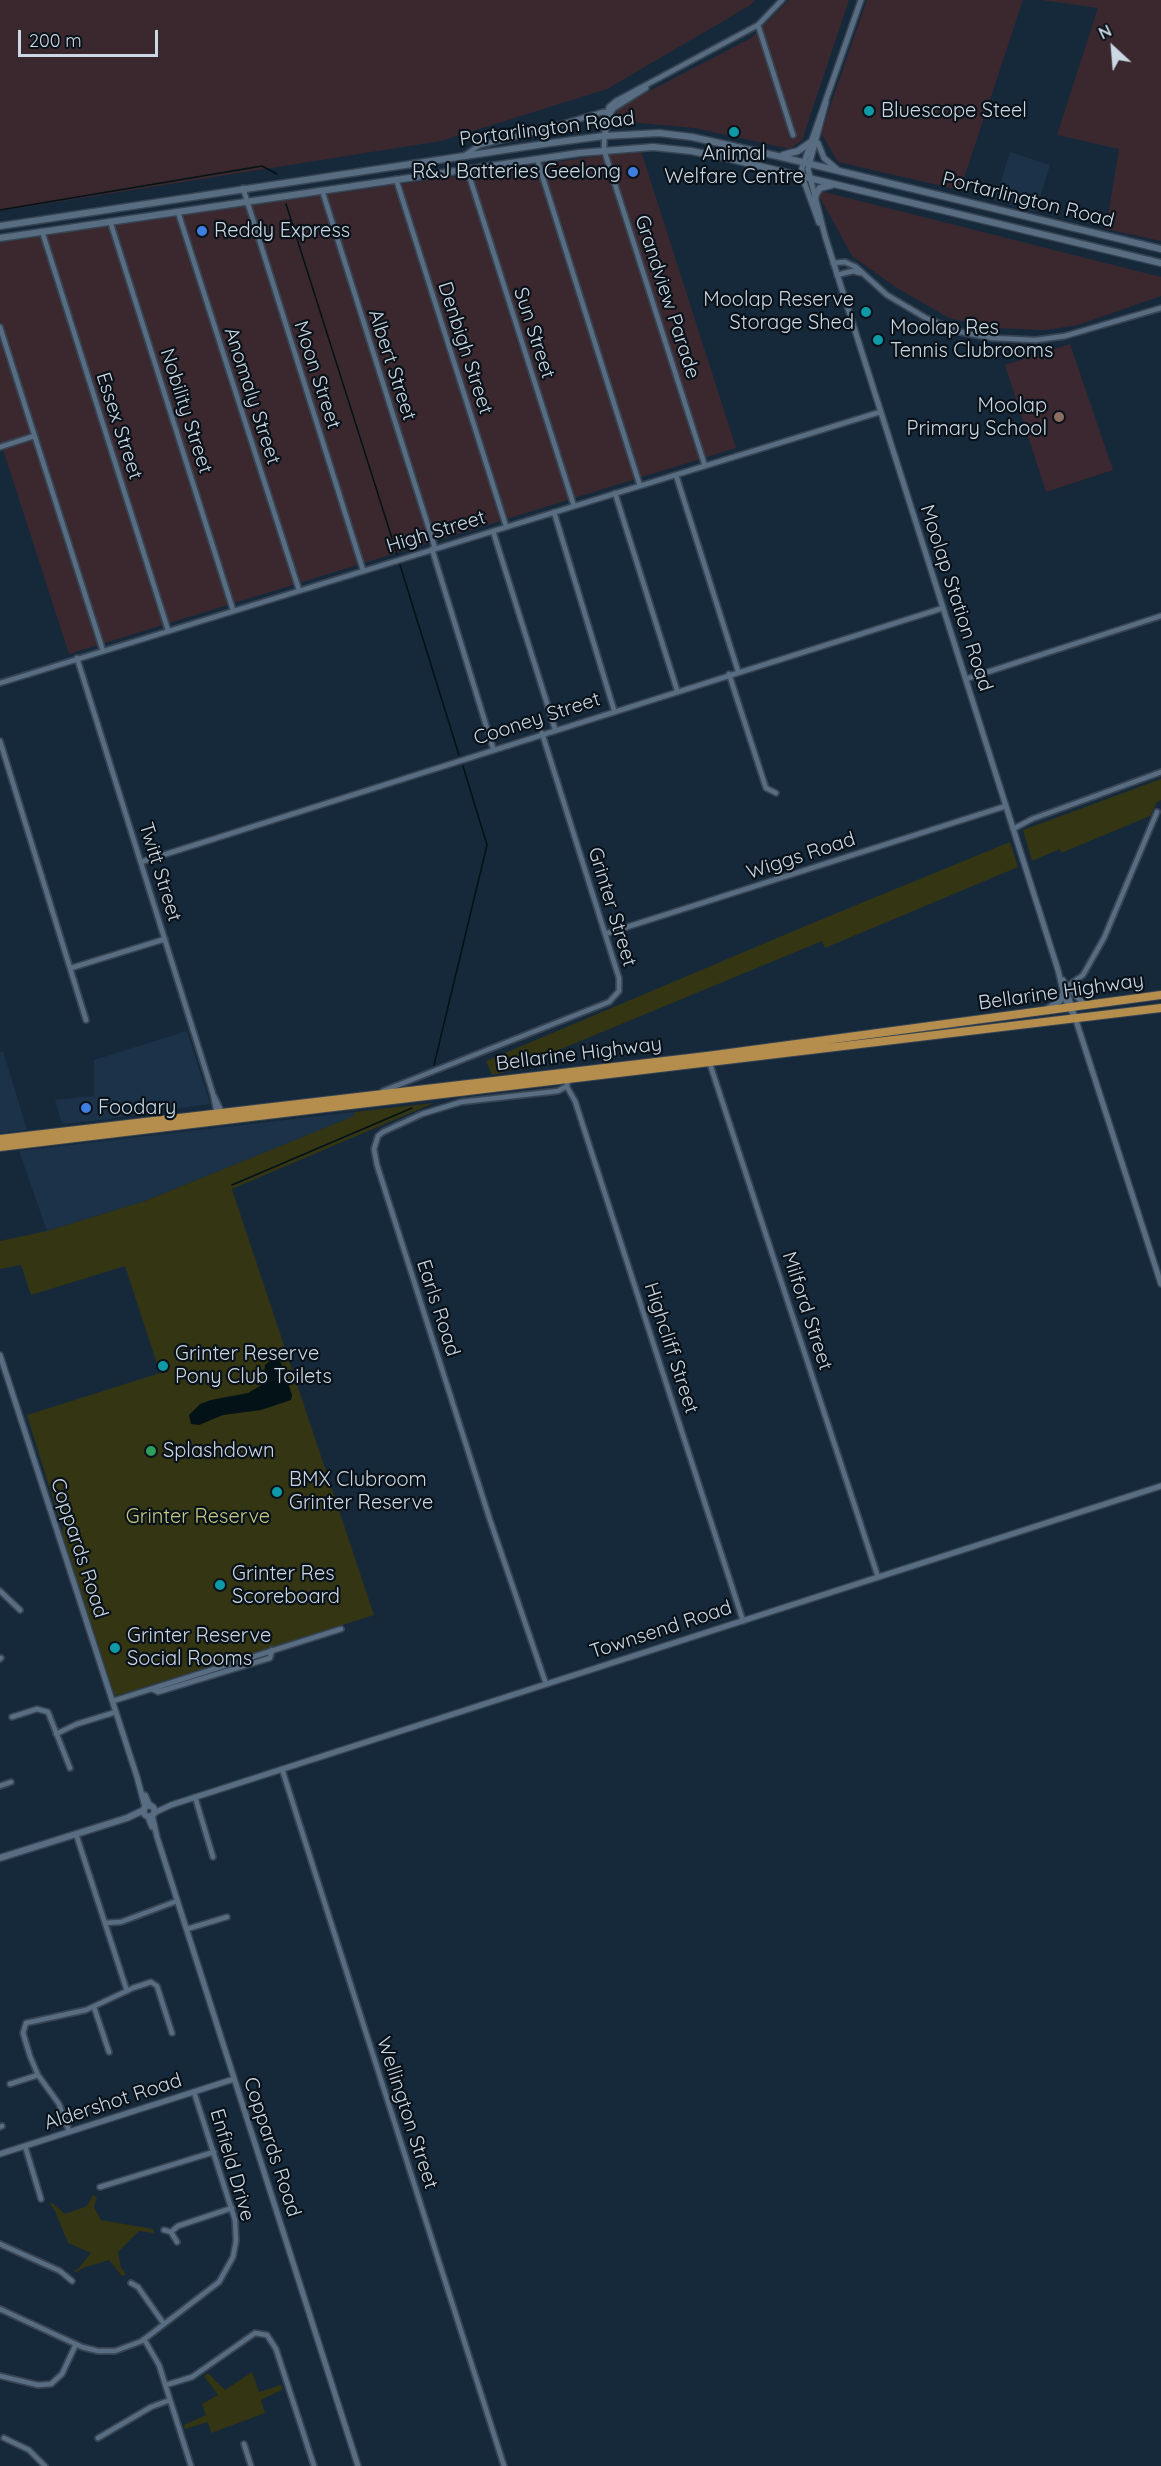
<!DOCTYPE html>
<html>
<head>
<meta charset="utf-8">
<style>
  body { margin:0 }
  #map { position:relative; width:1161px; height:2466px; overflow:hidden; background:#16293b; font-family:Quicksand,sans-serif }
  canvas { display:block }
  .north { position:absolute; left:1083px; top:18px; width:60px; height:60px; -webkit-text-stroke:4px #091119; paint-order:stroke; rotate:334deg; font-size:16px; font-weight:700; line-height:24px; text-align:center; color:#cbd7e3 }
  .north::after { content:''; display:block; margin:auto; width:21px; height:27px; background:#cbd7e3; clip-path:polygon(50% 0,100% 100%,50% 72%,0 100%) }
  .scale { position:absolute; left:18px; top:30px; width:140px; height:27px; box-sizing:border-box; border:3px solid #cbd7e3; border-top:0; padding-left:8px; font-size:18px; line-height:21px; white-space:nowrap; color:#cbd7e3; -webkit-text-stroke:4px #091119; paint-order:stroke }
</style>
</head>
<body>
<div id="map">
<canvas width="1161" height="2466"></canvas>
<div class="north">N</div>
<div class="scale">200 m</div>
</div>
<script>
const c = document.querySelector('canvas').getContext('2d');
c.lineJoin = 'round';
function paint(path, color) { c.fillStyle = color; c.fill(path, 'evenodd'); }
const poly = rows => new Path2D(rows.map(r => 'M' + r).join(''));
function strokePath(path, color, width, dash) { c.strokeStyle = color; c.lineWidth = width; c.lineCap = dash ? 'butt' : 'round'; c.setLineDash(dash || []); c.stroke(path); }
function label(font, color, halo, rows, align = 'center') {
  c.font = font + ' Quicksand,sans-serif'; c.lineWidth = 4.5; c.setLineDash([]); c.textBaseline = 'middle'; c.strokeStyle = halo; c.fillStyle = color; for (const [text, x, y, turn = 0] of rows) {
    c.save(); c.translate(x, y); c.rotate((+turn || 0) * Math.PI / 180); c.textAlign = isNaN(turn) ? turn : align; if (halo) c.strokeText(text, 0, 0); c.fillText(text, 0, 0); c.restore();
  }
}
paint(poly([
  [1010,152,1050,165,1035,212,995,200],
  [187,1031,210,1104,94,1121,62,1124,55,1100,94,1096,94,1060],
  [3,1051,27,1130,0,1133,0,1052],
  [354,1112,355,1116,145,1201,47,1231,19,1151]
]), '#1b3249');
paint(poly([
  [0,0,755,0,749,6,607,89,441,141,0,211],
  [789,0,849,0,802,140,790,149,695,128,617,121,617,108,751,38],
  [867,0,1023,0,960,190,838,162,821,133],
  [1041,0,1161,0,1161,241,1106,229,1119,149,1057,135,1098,8],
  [633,151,641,151,736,448,69,654,0,440,0,241],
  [816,190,1161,277,1161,296,1078,325,1046,330,994,328,949,318,897,288,852,256]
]), '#3b282f');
paint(poly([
  [1070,344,1113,470,1046,492,1005,365]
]), '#3b2830');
paint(poly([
  [1161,779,1161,800,1157,802,1150,816,1061,853,1060,849,1032,861,1023,830],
  [1010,842,1018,867,825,948,822,941,503,1073,492,1075,486,1061,815,922],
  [434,1103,232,1189,374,1615,115,1696,62,1533,64,1521,59,1518,27,1415,160,1373,125,1266,31,1295,21,1265,0,1269,0,1241,47,1231,145,1201,354,1116,354,1112],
  [93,2195,97,2197,94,2207,101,2220,153,2229,154,2233,139,2231,118,2252,121,2268,126,2274,122,2276,109,2260,83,2268,76,2272,74,2271,79,2268,91,2253,68,2243,55,2211,50,2204,51,2202,65,2214,87,2206],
  [252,2372,259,2392,281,2385,283,2389,261,2400,265,2413,211,2433,208,2422,185,2429,184,2425,206,2415,202,2404,218,2395,204,2376,208,2373,225,2390]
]), '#343512');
paint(poly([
  [273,1358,278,1359,281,1363,292,1395,291,1400,261,1410,223,1415,199,1425,191,1424,189,1415,200,1404,211,1400,248,1393,263,1384,265,1365]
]), '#021217');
strokePath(poly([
  [286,204,397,554],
  [0,210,262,166,277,174],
  [400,565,459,755],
  [434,1065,487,845,463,766],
  [232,1185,412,1108]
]), '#021217', 1.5);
const minor = poly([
  [758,25,793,135],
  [605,135,610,114,614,108,646,88],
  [465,155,480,145,535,132,603,112,611,113],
  [537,159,640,486],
  [467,169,574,506],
  [396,179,506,526],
  [243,188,363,570],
  [322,190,435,548],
  [178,212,299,590],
  [110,221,233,610],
  [42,231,168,630],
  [833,263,845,262,856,267,887,295,926,318,960,332,992,338,1036,340,1065,336,1161,308],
  [837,275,853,271,860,273],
  [0,327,103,651],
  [0,447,34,436],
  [705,466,604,150,605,117,609,107,616,101,758,25,782,0],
  [676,475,738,671],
  [615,493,677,690],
  [554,512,614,710],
  [493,531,555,729],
  [432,549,493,748],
  [77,658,213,1094,217,1114],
  [729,674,764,782,766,788,776,793],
  [966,679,1161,616],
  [0,683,880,412],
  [0,741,86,1020],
  [1013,829,1032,819,1161,772],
  [141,862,943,608],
  [605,934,1006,806],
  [71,968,165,939],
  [1066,987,1083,975,1104,938,1157,812],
  [709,1061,878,1577],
  [567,1087,575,1101,743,1621],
  [383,1091,609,1002,619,991,619,978,542,733],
  [214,1096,222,1113],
  [0,1591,20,1610],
  [0,1659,1,1658],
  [546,1684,490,1520,377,1165,374,1149,378,1136,383,1132,422,1114,461,1102,558,1091,567,1086,568,1077],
  [152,1689,158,1692,270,1658,272,1650],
  [113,1701,341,1629],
  [12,1717,37,1709,48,1712,70,1768],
  [56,1734,77,1724,116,1712],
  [282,1769,504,2466],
  [0,1786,11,1782],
  [195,1797,213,1857],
  [76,1834,127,1991],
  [105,1923,121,1922,177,1901],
  [187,1929,227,1917],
  [94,2007,109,2052],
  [10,2084,38,2075],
  [0,2127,2,2126],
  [69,2131,59,2104,38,2075,30,2056,23,2033,26,2023,86,2010,133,1988,151,1982,157,1986,172,2033],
  [25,2146,41,2199],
  [100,2187,214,2152],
  [164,2230,171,2232,177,2242],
  [171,2232,178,2226,232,2208],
  [0,2244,60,2271,72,2281],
  [131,2283,138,2287,164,2324],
  [0,2309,82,2347,98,2351,115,2351,142,2341,219,2282,233,2257,236,2241,235,2220,194,2092],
  [144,2339,159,2365,191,2466],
  [0,2376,38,2385,51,2384,62,2374,76,2344],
  [166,2385,192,2377,255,2333,267,2335,276,2349,314,2466],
  [4,2438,29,2450,45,2466],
  [98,2438,151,2407,170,2400],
  [244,2444,251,2466]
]);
const tertiary = poly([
  [826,102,808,169,825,236,1058,970,1065,999,1075,1018],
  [818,143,824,158,838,170],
  [819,223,802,176,802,168,861,0],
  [1063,980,1161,1284],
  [1068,987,1084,1004],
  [1048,1008,1060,1001,1063,993],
  [0,1355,137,1777,145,1807],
  [145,1795,150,1806],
  [154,1813,171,1805,1161,1486],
  [152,1815,157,1837,358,2466],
  [148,1817,152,1827],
  [0,2154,234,2079]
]);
const secondary = poly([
  [783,155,798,151,811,142],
  [815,200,816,194,820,188,832,185],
  [0,226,551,143,604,136,659,133,692,137,773,155,1161,249],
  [0,238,579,153,653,147,691,151,722,157,1161,263],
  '143.5 1811a5.5 5.5 0 1 1 11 0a5.5 5.5 0 1 1-11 0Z',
  [0,1858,127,1818,144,1810]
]);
const trunk = poly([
  [0,1139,707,1056,1161,995],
  [0,1147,1161,1008]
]);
strokePath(minor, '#364453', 8);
strokePath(tertiary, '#364453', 8);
strokePath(secondary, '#364453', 9);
strokePath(trunk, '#364453', 10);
strokePath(minor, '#586d82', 4.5);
strokePath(tertiary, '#586d82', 5);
strokePath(secondary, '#586d82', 6);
strokePath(trunk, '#b58e4e', 8);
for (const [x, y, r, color] of [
  [869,111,6,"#0f9aa8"],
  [734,132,6,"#0f9aa8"],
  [633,172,6,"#3f7fe0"],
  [202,231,6,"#3f7fe0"],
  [866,312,6,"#0f9aa8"],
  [878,340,6,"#0f9aa8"],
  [1059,417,6,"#8d6e63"],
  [86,1108,6,"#3f7fe0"],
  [163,1366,6,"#0f9aa8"],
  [151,1451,6,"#2e9e5b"],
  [277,1492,6,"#0f9aa8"],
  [220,1585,6,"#0f9aa8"],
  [115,1648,6,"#0f9aa8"]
]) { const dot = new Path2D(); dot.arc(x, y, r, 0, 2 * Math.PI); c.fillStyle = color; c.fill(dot); strokePath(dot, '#091119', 2); }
label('20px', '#cbd7e3', '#091119', [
  ["Bluescope Steel",881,111],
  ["Animal",734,154,"center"],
  ["Welfare Centre",734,177,"center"],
  ["R&J Batteries Geelong",621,172,"right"],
  ["Reddy Express",214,231],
  ["Moolap Reserve",854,300,"right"],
  ["Storage Shed",854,323,"right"],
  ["Moolap Res",890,328],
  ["Tennis Clubrooms",890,351],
  ["Moolap",1047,406,"right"],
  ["Primary School",1047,429,"right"],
  ["Foodary",98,1108],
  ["Grinter Reserve",175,1354],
  ["Pony Club Toilets",175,1377],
  ["Splashdown",163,1451],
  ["BMX Clubroom",289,1480],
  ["Grinter Reserve",289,1503],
  ["Grinter Res",232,1574],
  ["Scoreboard",232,1597],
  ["Grinter Reserve",127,1636],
  ["Social Rooms",127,1659]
], 'left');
label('20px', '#cbd7e3', '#091119', [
  ["Portarlington Road",547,129,-7],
  ["Portarlington Road",1028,200,14],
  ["Grandview Parade",667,297,72],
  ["Sun Street",534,333,72],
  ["Denbigh Street",465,348,72],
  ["Albert Street",392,365,72],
  ["Moon Street",317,375,72],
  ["Anomaly Street",252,396,72],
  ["Nobility Street",186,411,72],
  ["Essex Street",119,426,72],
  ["High Street",436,532,-17],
  ["Moolap Station Road",956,598,72],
  ["Cooney Street",537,719,-18],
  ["Wiggs Road",801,856,-18],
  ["Twitt Street",160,872,73],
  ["Grinter Street",612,907,73],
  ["Bellarine Highway",1061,992,-8],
  ["Bellarine Highway",579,1054,-7],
  ["Earls Road",438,1308,72],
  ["Milford Street",807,1311,72],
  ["Highcliff Street",671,1348,72],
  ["Coppards Road",79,1548,72],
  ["Townsend Road",661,1630,-18],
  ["Aldershot Road",113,2102,-18],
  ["Wellington Street",407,2113,72],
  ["Coppards Road",272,2147,72],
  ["Enfield Drive",232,2165,74]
]);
label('20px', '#c6c980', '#091119', [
  ["Grinter Reserve",198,1517]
]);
</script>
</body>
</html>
